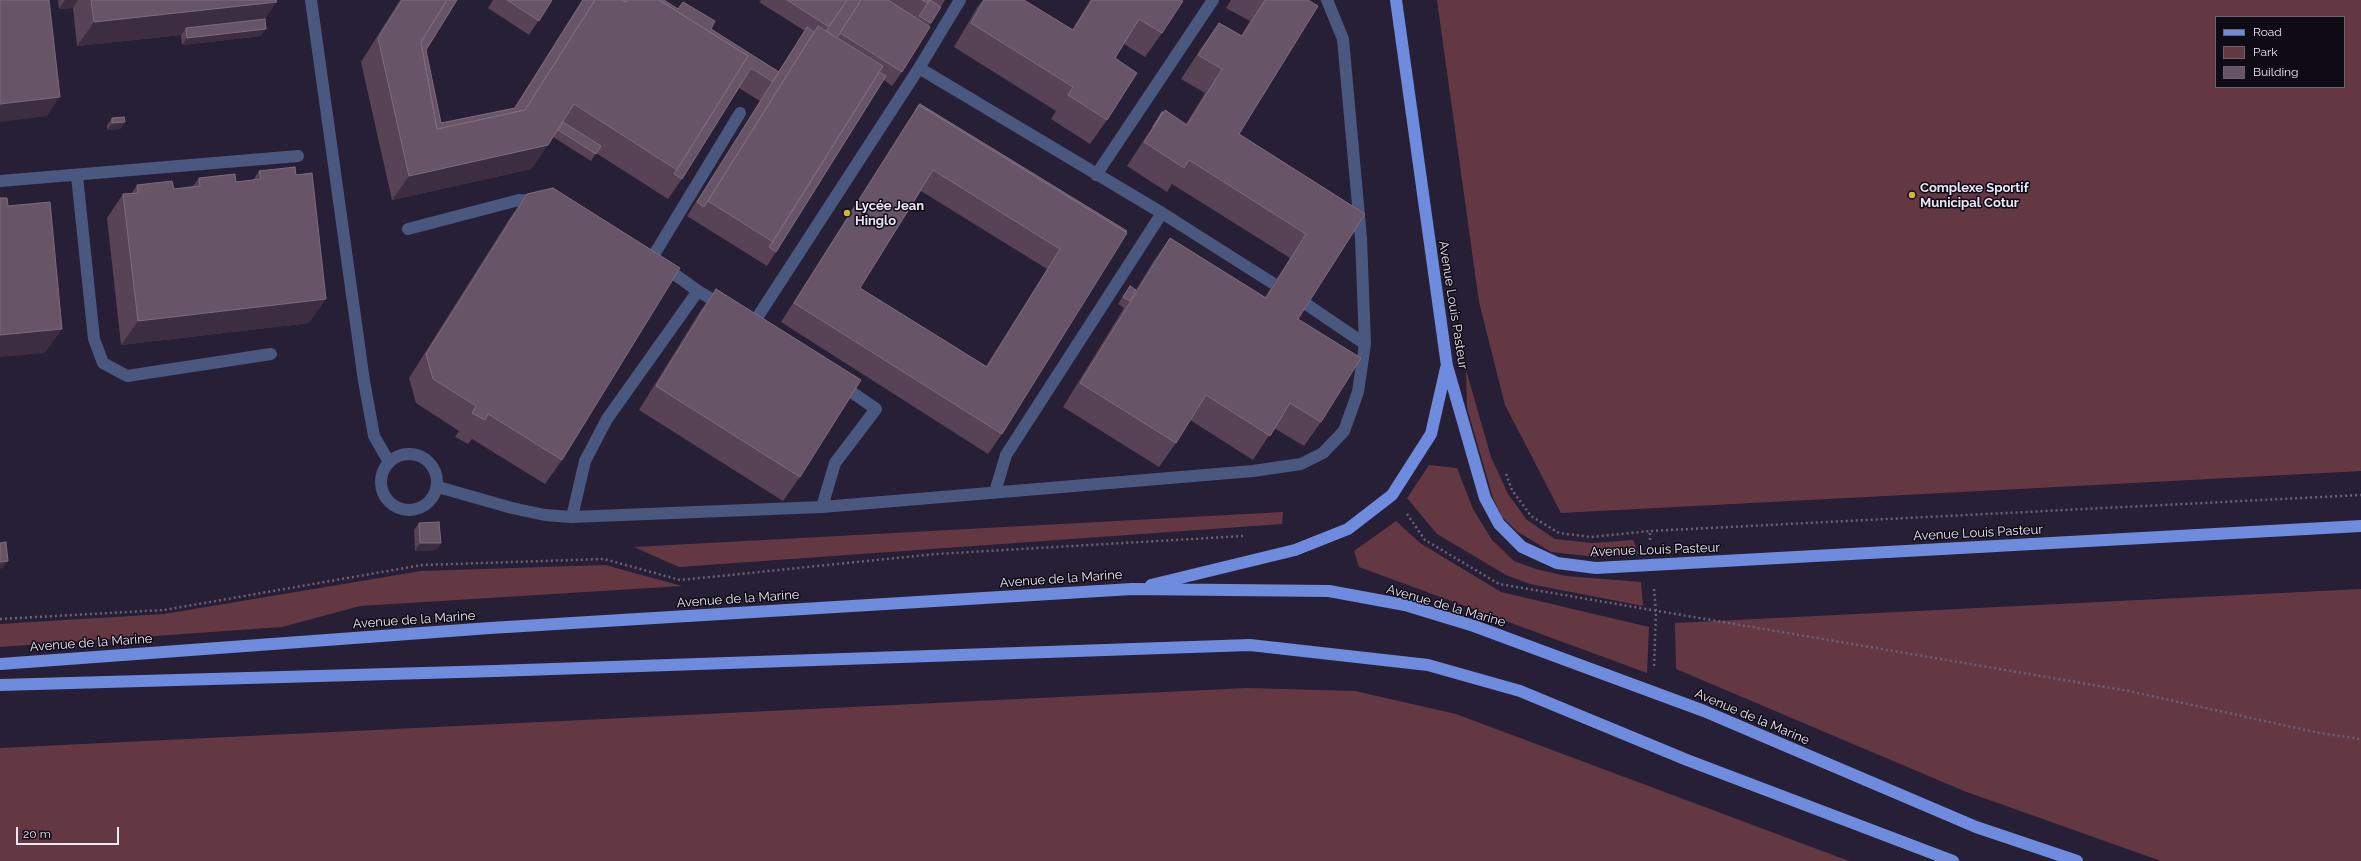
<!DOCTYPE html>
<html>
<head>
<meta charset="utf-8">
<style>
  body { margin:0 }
  #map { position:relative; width:2361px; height:861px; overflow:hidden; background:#271f35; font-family:Raleway,sans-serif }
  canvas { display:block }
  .legend { position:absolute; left:2215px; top:16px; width:130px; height:72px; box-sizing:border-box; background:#0e0b15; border:1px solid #67636f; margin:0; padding:5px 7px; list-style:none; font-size:12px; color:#ede8f7 }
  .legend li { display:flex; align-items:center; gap:8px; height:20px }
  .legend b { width:20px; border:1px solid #67636f }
  .scale { position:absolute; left:16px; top:827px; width:103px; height:18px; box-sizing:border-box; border:2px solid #ede8f7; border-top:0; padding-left:5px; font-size:12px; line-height:14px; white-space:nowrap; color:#ede8f7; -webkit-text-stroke:3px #0e0b15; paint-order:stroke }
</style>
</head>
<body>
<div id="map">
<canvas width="2361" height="861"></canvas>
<ul class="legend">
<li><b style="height:5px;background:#6e8bdd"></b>Road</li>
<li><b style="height:11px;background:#633843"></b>Park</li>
<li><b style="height:11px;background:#675567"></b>Building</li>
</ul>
<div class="scale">20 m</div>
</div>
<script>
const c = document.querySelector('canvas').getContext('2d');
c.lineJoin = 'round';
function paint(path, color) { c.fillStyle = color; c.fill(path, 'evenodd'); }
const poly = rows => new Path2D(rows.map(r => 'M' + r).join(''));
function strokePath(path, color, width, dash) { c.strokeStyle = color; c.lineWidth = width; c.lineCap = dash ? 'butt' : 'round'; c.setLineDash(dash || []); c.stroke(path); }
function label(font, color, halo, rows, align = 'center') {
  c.font = font + ' Raleway,sans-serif'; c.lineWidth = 3; c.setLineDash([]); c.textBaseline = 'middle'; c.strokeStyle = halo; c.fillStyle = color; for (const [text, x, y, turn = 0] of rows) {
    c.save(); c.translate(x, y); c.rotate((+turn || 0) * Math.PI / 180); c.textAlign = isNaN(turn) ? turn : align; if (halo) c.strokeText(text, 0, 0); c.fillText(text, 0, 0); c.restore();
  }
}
paint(poly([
  [1437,0,2361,0,2361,471,1561,513,1505,405,1479,302],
  [2216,17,2344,17,2344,87,2216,87],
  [1466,370,1491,457,1508,494,1527,520,1555,539,1592,543,1633,540,1639,554,1596,557,1551,552,1518,532,1502,517,1493,498,1467,408],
  [1429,465,1457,468,1473,509,1492,540,1514,561,1536,569,1566,576,1641,582,1643,606,1530,584,1506,575,1437,534,1407,498],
  [1283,512,1282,524,679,567,634,547],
  [1396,521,1420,543,1501,592,1649,627,1647,673,1359,567,1354,551],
  [605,565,682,586,360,606,282,627,0,647,0,624,164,614,421,571],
  [2361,589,2361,861,2161,861,1964,791,1676,669,1675,623],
  [1247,688,1355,691,1456,714,1849,861,0,861,0,748]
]), '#633843');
strokePath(poly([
  [1506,474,1512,490,1531,516,1559,533,1591,537,1650,531],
  [1407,514,1425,540,1499,584,2129,691,2319,733,2361,739],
  [1650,540,1650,531,2361,495],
  [1654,589,1656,611,1654,668],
  [0,619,164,610,422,565,604,559,680,580,936,554,1243,536]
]), '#6a6377', 2.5, [2, 3]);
strokePath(poly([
  [311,0,364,381,374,436,389,462],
  [1327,0,1343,39,1361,238,1365,344],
  [919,68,1162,213,1274,284],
  [1096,175,1213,0],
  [77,176,94,339,103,363,127,376,271,354],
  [0,181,298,156],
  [408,229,519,200,539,201],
  [652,258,740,113],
  [663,266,698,291],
  [753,324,919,68,960,0],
  '381 482a28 28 0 1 1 56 0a28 28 0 1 1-56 0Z',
  [438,487,512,508,545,515,572,517,822,507,1253,471,1301,464,1323,453,1344,431,1358,392,1365,344,1306,304],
  [995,492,1006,455,1162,213],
  [822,507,835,463,876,409,840,384],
  [572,517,585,461,607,419,698,291,723,306]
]), '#4a5880', 12);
strokePath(poly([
  [1396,0,1447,366,1485,498,1499,524,1522,547,1557,563,1596,568,2361,526],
  [1151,585,1295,550,1348,529,1392,495,1431,434,1446,368],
  [0,664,490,628,1132,589,1329,591,1405,605,1474,626,1704,711,1976,827,2077,861],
  [0,685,495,671,1250,645,1428,665,1520,691,1687,760,1953,861]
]), '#6e8bdd', 12);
paint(poly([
  [58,0,276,0,265,19,261,36,182,45,181,35,77,46,73,8,59,9],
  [400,0,457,0,426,50,441,123,514,108,582,0,664,0,678,9,683,2,711,29,778,72,805,31,759,2,761,0,945,0,929,26,902,72,892,86,884,80,776,252,767,266,687,216,760,101,739,88,682,179,668,199,596,153,591,161,553,137,531,169,392,200,361,62],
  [493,0,552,0,529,35,488,8],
  [983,0,1024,0,1072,30,1090,0,1181,0,1162,33,1145,57,1124,44,1115,58,1107,120,1090,144,1051,119,1056,111,954,47,978,6],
  [1231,0,1308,0,1239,134,1365,214,1298,319,1321,422,1304,446,1274,428,1253,460,1190,420,1176,443,1159,467,1063,407,1124,308,1118,304,1125,293,1130,286,1136,290,1153,262,1170,238,1265,297,1290,258,1172,184,1167,192,1127,166,1162,112,1186,124,1205,93,1181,79,1202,47,1219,23,1241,36,1250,21,1226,8],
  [920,104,1127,231,1002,434,988,454,781,322,906,124],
  [921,191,1047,269,986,366,860,288],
  [112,118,125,122,120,129,107,130,107,125],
  [259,171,309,323,121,345,107,218,123,194,131,194,137,185,174,189,193,186,199,178,236,182,253,180],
  [527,194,562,460,545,484,472,439,468,444,455,437,459,431,416,403,409,378,510,218],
  [716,289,800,477,783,501,639,410,699,313],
  [419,523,441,543,436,550,415,551,414,530]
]), '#574355');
paint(poly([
  [65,0,78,0,73,8,59,9],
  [277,2,260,26,186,28,181,35,77,46,94,22],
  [266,29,261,36,182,45,187,38],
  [60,97,47,116,0,122,0,104],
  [125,122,120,129,107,130,112,123],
  [548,145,531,169,392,200,409,176],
  [326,299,309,323,121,345,138,321],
  [62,329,45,353,0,357,0,335],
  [420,543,441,543,436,550,415,551],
  [8,561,3,568,0,569,0,562]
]), '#3d2d41');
const building = poly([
  [0,0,49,0,60,97,0,104,0,0],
  [91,0,276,0,277,2,94,22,91,0],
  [402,0,447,0,421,42,437,129,525,110,595,0,622,0,626,2,628,0,659,0,748,56,677,170,574,104,548,145,409,176,378,38,402,0],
  [447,0,457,0,426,50,441,123,515,108,583,0,595,0,525,110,437,129,421,42,447,0],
  [507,0,552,0,539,21,507,0],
  [622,0,628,0,626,2,622,0],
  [659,0,664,0,678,9,683,2,715,21,711,29,779,72,773,82,751,68,682,179,674,174,748,56,659,0],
  [787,0,847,0,829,27,787,0],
  [847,0,861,0,837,38,826,31,847,0],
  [861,0,888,0,930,27,902,72,840,33,861,0],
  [922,0,930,0,928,3,922,0],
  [930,0,941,7,931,23,919,16,930,0],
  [984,0,1024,0,1073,30,1092,0,1181,0,1183,1,1162,33,1139,19,1115,58,1137,73,1107,120,1068,95,1073,87,971,23,984,0],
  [1265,0,1308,0,1318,6,1239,134,1365,214,1298,319,1361,358,1321,422,1290,403,1270,436,1206,395,1176,443,1080,383,1170,238,1266,298,1306,234,1189,160,1184,168,1144,142,1165,110,1187,125,1222,69,1198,55,1219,23,1242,36,1265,0],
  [265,19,266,29,187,38,186,28,265,19],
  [818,26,883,66,773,242,708,201,818,26],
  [807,27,814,32,704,207,697,202,807,27],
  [879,72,886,76,776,252,769,247,879,72],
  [920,104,1127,231,1126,232,919,105,915,111,920,104],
  [919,105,1127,233,1002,434,794,303,919,105],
  [933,170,1060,249,987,367,860,288,933,170],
  [1162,112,1163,112,1153,127,1162,112],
  [124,117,125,122,112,123,112,118,124,117],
  [563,122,601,146,596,154,558,130,563,122],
  [295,167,296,175,312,173,326,299,138,321,123,194,138,193,137,185,172,181,174,189,200,186,199,178,235,174,236,182,261,179,259,171,295,167],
  [553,188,680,268,562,460,488,414,485,420,472,413,476,406,433,379,426,354,527,194,553,188],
  [0,198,7,198,8,206,50,202,62,329,0,335,0,198],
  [1130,286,1136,290,1130,301,1123,297,1130,286],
  [716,289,861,380,800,477,656,386,716,289],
  [439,522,441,543,420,543,419,523,439,522],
  [6,542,8,561,0,562,0,543,6,542]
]);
paint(building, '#675567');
strokePath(building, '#7c6c7d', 1);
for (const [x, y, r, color] of [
  [1912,195,4,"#ceb837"],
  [847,213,4,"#ceb837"]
]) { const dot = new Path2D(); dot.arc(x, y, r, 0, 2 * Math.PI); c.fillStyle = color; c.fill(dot); strokePath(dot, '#0e0b15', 1.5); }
label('bold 13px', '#ede8f7', '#0e0b15', [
  ["Complexe Sportif",1920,188],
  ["Municipal Cotur",1920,203],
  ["Lycée Jean",855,206],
  ["Hinglo",855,221]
], 'left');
label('13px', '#ede8f7', '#0e0b15', [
  ["Avenue Louis Pasteur",1453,305,81],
  ["Avenue Louis Pasteur",1978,533,-3],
  ["Avenue Louis Pasteur",1655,550,-2],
  ["Avenue de la Marine",1061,579,-4],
  ["Avenue de la Marine",738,599,-4],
  ["Avenue de la Marine",1446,606,16],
  ["Avenue de la Marine",414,620,-4],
  ["Avenue de la Marine",91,643,-4],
  ["Avenue de la Marine",1752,717,23]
]);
</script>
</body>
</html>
